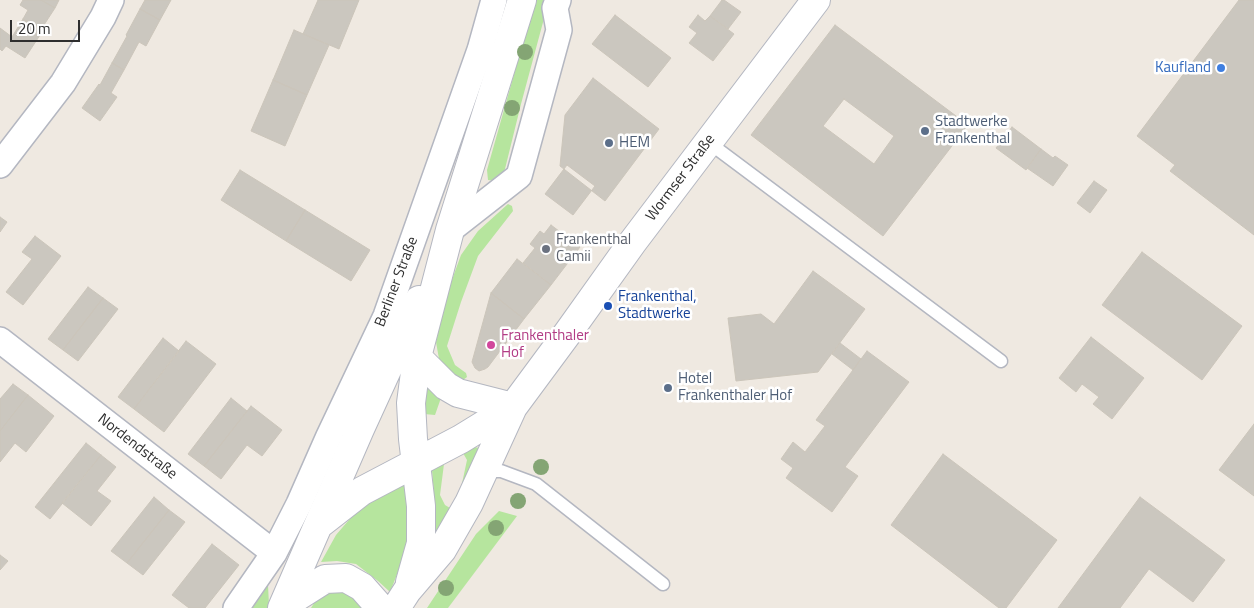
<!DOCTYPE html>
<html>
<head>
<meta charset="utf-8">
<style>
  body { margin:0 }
  #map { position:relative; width:1254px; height:608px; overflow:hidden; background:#efe9e1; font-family:"Titillium Web",sans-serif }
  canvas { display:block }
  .scale { position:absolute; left:10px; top:20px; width:70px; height:22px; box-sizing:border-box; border:2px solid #2e2e2e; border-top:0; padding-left:6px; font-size:15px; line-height:18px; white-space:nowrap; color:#2e2e2e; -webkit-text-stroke:4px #fff; paint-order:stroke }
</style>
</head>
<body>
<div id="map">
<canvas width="1254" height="608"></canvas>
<div class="scale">20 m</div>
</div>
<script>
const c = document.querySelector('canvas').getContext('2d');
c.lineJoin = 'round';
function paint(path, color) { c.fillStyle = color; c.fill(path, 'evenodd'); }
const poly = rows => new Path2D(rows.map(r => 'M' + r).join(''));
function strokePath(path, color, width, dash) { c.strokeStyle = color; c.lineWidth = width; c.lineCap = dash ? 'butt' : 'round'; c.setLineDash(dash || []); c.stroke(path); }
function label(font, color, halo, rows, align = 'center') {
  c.font = font + ' "Titillium Web",sans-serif'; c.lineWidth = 5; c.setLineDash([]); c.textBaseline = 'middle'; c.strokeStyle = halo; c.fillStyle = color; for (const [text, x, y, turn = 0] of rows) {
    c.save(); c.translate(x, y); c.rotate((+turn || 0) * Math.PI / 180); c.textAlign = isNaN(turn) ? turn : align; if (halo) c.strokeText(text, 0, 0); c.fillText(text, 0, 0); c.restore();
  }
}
paint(poly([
  [535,0,549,0,521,104,504,173,496,181,488,180,487,170],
  [508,204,512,206,513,211,478,256,461,302,447,346,455,365,466,373,467,377,463,380,447,370,439,359,436,342,446,296,461,255,478,231],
  [425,382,442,395,435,415,424,414],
  [473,447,480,448,461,488,467,460,463,453],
  [444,464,440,495,445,505,455,511,434,540,435,507,432,470],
  [404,483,410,519,406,552,390,592,378,581,356,564,337,561,321,562,336,535,354,514,374,497],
  [499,511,517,516,448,608,427,608,476,534],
  [268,585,269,605,267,608,251,608],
  [337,588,353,593,365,608,311,608,316,600]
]), '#b6e59e');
const building = poly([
  [23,0,41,0,55,8,40,31,23,19,28,10,20,5,23,0],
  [41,0,59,0,55,8,41,0],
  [145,0,171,0,160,20,140,9,145,0],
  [318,0,359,0,339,49,303,34,318,0],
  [722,0,724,0,741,12,728,29,710,16,722,0],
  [1239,0,1254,0,1254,235,1170,171,1175,165,1137,136,1239,0],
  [140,9,160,20,146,46,139,42,124,70,112,63,127,36,126,35,140,9],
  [615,15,671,58,648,87,592,44,615,15],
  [698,15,705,21,710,16,734,34,713,61,689,43,697,33,689,27,698,15],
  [23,19,42,32,25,58,6,46,2,51,0,49,0,28,12,37,23,19],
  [835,25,968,125,883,236,751,135,835,25],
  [844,99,894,136,874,164,823,126,844,99],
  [294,30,329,45,307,95,273,80,294,30],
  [112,63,124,70,111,93,117,97,100,121,82,108,99,84,100,85,112,63],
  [593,78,659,129,605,201,560,166,565,115,593,78],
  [273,80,307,95,285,146,251,131,273,80],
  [1012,127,1041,149,1026,170,996,148,1012,127],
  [1041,149,1053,158,1055,156,1068,165,1053,186,1027,168,1041,149],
  [567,165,595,186,573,215,545,194,567,165],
  [240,170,305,210,286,241,221,200,240,170],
  [1094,181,1107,190,1090,213,1077,203,1094,181],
  [305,210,370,250,351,281,286,241,305,210],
  [0,217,7,222,0,232,0,217],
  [551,225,580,247,551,285,523,263,535,248,530,244,540,231,544,234,551,225],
  [35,236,61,256,23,305,6,292,32,259,22,252,35,236],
  [1142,252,1242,326,1202,380,1102,305,1142,252],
  [517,259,551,285,524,319,491,293,517,259],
  [813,271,865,309,818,372,736,381,728,318,761,314,774,324,813,271],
  [88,287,103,298,63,350,48,339,88,287],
  [491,293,524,319,488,367,485,369,479,371,475,368,472,362,491,293],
  [103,298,118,309,78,361,63,350,103,298],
  [1091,337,1144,378,1112,419,1093,404,1099,397,1082,384,1076,392,1059,378,1091,337],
  [163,338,179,351,134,409,118,397,163,338],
  [186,341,216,364,164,432,134,409,186,341],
  [840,343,861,359,853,370,832,354,840,343],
  [867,351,909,382,845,467,858,476,832,512,786,478,793,468,781,459,793,442,805,452,825,426,816,420,867,351],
  [13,384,28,395,0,431,0,399,13,384],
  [28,395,54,416,26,452,15,443,0,462,0,431,28,395],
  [231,398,247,411,204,466,188,454,231,398],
  [251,406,282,430,262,456,247,445,221,479,204,466,251,406],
  [1254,424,1254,496,1219,470,1254,424],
  [86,443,101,455,50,519,35,507,86,443],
  [943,454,1057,540,1006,608,999,608,891,525,943,454],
  [101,455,116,467,97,491,111,501,91,526,62,503,101,455],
  [154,497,169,510,127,563,111,551,154,497],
  [1140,497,1225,560,1193,602,1149,569,1120,608,1058,608,1140,497],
  [169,510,185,522,143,575,127,563,169,510],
  [212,544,239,565,205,608,189,608,172,595,212,544],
  [0,555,8,561,0,570,0,555]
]);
paint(building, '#cbc7bf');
strokePath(building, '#cbc5ba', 1);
const service = poly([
  [708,142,1001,361],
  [484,471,501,471,536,484,663,584]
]);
const minor = poly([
  [0,165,63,83,103,17,111,0],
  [450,230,519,176,559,30,555,8,558,0],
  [0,340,274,553],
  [236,608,274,553,299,504,329,436,386,316,480,50,494,0]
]);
const secondary = poly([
  [417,357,446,386,458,393,513,407],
  [321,523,362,491,461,439,513,407],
  [410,582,421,543,421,506,413,439,411,403,417,357,450,230,522,0],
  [284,605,325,579,346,578,362,587,377,604,378,608],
  [282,608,360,429,419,300],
  [396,608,407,591,442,550,469,503,513,407,567,334,632,243,816,0]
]);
strokePath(service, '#b4b7c1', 15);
strokePath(minor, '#b4b7c1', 28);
strokePath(secondary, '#b4b7c1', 30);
strokePath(service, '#fff', 12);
strokePath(minor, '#fff', 25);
strokePath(secondary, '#fff', 28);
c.fillStyle = '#84a574';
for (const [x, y] of [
  [525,52],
  [512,108],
  [541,467],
  [518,501],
  [496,528],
  [446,588]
]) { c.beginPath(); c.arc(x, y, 8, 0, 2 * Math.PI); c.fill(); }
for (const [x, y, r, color] of [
  [1221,68,5,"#3f7fe0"],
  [925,131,5,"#5c6f8a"],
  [609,143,5,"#5c6f8a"],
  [546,249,5,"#6b7280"],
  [608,306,5,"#1a4fb4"],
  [491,345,5,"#d1479c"],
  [668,388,5,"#5c6f8a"]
]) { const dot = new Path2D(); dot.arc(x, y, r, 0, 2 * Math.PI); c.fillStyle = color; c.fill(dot); strokePath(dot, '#fff', 2); }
label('15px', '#366cbe', '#fff', [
  ["Kaufland",1211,68]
], 'right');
label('15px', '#4e5e75', '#fff', [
  ["Stadtwerke",935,122],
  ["Frankenthal",935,139],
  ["HEM",619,143],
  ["Hotel",678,379],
  ["Frankenthaler Hof",678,396]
], 'left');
label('15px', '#2e2e2e', '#fff', [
  ["Wormser Straße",681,178,-53],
  ["Berliner Straße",397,282,-69],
  ["Nordendstraße",137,447,38]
]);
label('15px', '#5b616d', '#fff', [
  ["Frankenthal",556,240],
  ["Camii",556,257]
], 'left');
label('15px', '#164399', '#fff', [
  ["Frankenthal,",618,297],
  ["Stadtwerke",618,314]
], 'left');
label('15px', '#b23c85', '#fff', [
  ["Frankenthaler",501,336],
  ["Hof",501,353]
], 'left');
</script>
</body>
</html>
